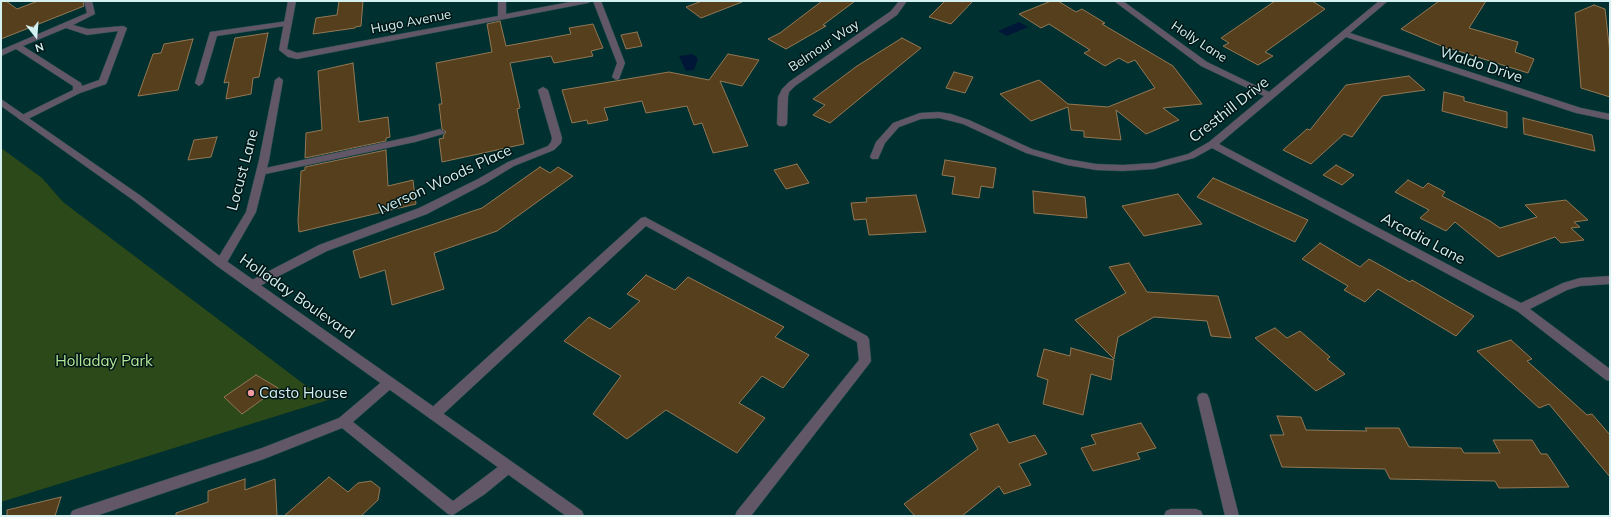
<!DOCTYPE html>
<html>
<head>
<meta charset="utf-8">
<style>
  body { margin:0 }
  #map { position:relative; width:1611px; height:517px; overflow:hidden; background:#003030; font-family:Mulish,sans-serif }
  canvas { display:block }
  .frame { position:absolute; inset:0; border:2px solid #d4f0f0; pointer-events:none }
  .north { position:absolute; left:16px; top:16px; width:40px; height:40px; -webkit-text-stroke:3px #011616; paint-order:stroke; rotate:163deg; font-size:11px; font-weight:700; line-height:16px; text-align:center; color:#d4f0f0 }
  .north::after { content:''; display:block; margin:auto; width:14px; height:18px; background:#d4f0f0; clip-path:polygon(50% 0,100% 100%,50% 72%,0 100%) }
</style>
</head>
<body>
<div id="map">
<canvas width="1611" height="517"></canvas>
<div class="frame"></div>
<div class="north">N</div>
</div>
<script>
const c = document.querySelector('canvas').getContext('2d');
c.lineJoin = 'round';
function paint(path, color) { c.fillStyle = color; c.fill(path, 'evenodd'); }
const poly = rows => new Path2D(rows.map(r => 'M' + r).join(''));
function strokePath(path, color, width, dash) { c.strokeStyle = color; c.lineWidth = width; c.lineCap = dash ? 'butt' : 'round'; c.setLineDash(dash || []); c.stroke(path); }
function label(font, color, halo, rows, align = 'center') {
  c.font = font + ' Mulish,sans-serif'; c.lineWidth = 3; c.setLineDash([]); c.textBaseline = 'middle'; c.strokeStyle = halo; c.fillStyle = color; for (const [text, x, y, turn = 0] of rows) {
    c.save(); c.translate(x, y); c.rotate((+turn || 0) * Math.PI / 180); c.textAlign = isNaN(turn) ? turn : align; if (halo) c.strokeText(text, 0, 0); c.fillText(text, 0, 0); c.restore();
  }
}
paint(poly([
  [1,148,42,178,63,202,317,394,344,395,1,502]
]), '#2c4919');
paint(poly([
  [1019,22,1028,27,1007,36,998,31],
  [693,54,698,59,694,70,686,71,679,56]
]), '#001737');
const building = poly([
  [1,1,6,1,17,9,38,1,83,1,84,6,1,39,1,1],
  [339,1,363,1,361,26,355,27,355,28,313,34,316,18,337,15,339,1],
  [702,1,742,1,742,2,701,18,686,7,702,1],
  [822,1,855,1,823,25,826,26,786,49,768,39,780,33,822,1],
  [945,1,973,1,951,24,929,17,945,1],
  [1051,1,1058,1,1076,12,1082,9,1105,23,1102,24,1173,66,1202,104,1163,108,1179,120,1146,134,1116,110,1121,140,1084,137,1084,131,1071,130,1068,107,1031,121,1000,94,1039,80,1068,104,1108,107,1155,88,1135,60,1128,63,1119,58,1105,66,1084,53,1090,50,1049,24,1041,28,1019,14,1051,1],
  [1275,1,1312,1,1325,9,1265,52,1273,56,1258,65,1223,46,1229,43,1221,38,1275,1],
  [1439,1,1486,1,1469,28,1518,42,1515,52,1534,59,1528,73,1452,49,1451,50,1401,29,1439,1],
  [1594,5,1605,9,1610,53,1610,97,1581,88,1575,13,1594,5],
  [500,21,506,46,571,34,569,28,593,24,603,48,591,51,593,56,554,63,551,56,510,63,520,108,517,109,524,144,442,162,439,139,444,138,443,136,446,132,442,129,439,104,442,104,436,63,492,52,487,24,500,21],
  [637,32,642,46,626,49,621,35,637,32],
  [268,33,259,77,253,78,251,94,226,99,229,82,224,83,235,38,268,33],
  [902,38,921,48,830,123,813,115,825,105,813,99,857,66,902,38],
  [193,39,178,90,138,96,153,54,161,53,164,44,193,39],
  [728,54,759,60,742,86,720,81,748,146,713,153,702,123,694,125,687,106,646,113,642,101,604,108,608,120,588,124,587,120,572,123,562,90,669,72,709,80,728,54],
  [353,63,359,122,388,117,390,137,386,138,386,141,305,158,306,133,322,130,318,71,353,63],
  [954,72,973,77,965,93,946,88,954,72],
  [1409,76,1425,90,1382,96,1352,137,1344,134,1311,164,1283,150,1307,129,1310,130,1346,85,1409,76],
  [1444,92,1464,97,1464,101,1507,112,1507,128,1442,111,1444,92],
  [1523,118,1592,135,1595,151,1524,134,1523,118],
  [217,137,211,157,188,160,194,140,217,137],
  [386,150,388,186,413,180,416,204,299,232,298,221,301,171,305,170,305,167,386,150],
  [945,160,996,168,993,188,981,186,979,198,952,194,955,177,942,175,945,160],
  [797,164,809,183,786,189,774,170,797,164],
  [1336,165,1354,175,1342,185,1323,175,1336,165],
  [540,167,550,173,558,167,573,176,497,231,434,253,444,289,392,305,385,270,360,278,353,251,482,208,540,167],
  [1213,178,1308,220,1295,242,1197,197,1213,178],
  [1408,180,1423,188,1428,183,1445,192,1442,196,1490,221,1500,228,1537,217,1525,205,1566,200,1588,220,1574,222,1580,227,1571,228,1584,240,1561,243,1555,237,1498,257,1455,222,1446,231,1420,218,1429,210,1395,192,1408,180],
  [1033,191,1085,197,1087,218,1034,213,1033,191],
  [1178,194,1202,224,1144,236,1122,206,1178,194],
  [916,195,926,232,869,235,866,219,854,220,851,203,867,202,866,198,916,195],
  [1320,243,1360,267,1369,259,1410,282,1412,280,1474,316,1456,336,1378,289,1365,302,1344,290,1348,286,1302,259,1320,243],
  [1129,263,1147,292,1218,296,1231,338,1211,336,1207,321,1154,317,1118,337,1114,359,1075,320,1126,293,1109,267,1129,263],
  [646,275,675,290,688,277,784,327,775,337,809,355,783,388,762,376,739,403,765,418,737,453,666,410,627,439,593,414,621,376,564,341,589,317,610,329,640,301,627,294,646,275],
  [1275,328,1287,338,1300,331,1330,357,1327,359,1345,374,1316,391,1255,338,1275,328],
  [1511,340,1532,359,1527,361,1587,415,1592,414,1610,435,1610,477,1549,404,1539,408,1477,351,1511,340],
  [1071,348,1114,360,1111,380,1091,374,1083,415,1043,404,1048,380,1037,376,1044,349,1070,356,1071,348],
  [256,375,278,388,242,414,224,397,256,375],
  [1277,416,1301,417,1306,430,1367,431,1365,428,1399,428,1409,447,1461,448,1464,453,1500,453,1493,440,1532,440,1541,454,1547,454,1569,487,1499,488,1495,481,1390,479,1385,469,1282,467,1270,435,1284,435,1277,416],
  [1141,423,1156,448,1137,453,1140,459,1093,471,1081,448,1096,444,1091,435,1141,423],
  [998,424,1009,443,1035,435,1047,454,1019,464,1031,485,1004,494,999,486,962,516,915,516,904,504,978,449,970,434,998,424],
  [329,477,348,492,358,483,371,481,380,488,378,500,361,516,284,516,329,477],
  [245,479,245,490,275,479,277,516,176,516,176,513,208,502,208,491,245,479],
  [61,497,55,516,7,516,7,510,61,497]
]);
paint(building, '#563f1c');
strokePath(building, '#927855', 1);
const service = poly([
  [84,1,92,1,95,14,73,25,88,29,123,26,127,28,107,82,106,84,80,93,26,120,20,120,18,118,20,116,73,90,73,86,16,49,1,56,1,50,87,13,84,1],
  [66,28,87,35,118,31,99,80,82,86,81,83,23,46,66,28],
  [593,1,601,1,625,63,619,79,616,80,612,77,617,63,593,1],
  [288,21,292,23,291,25,217,36,203,83,199,86,195,83,210,32,288,21],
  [440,129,445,132,443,134,415,142,261,175,256,172,261,169,414,136,440,129],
  [645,217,867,336,869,339,871,361,869,364,751,516,735,516,737,511,859,360,857,342,646,226,439,418,434,419,429,418,428,414,429,410,641,218,645,217],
  [389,378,393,379,395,383,393,387,353,422,453,501,503,463,508,461,513,463,515,467,513,471,485,494,453,515,448,514,342,428,264,459,96,516,70,516,72,511,77,509,262,448,339,418,385,379,389,378]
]);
const minor = poly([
  [288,1,296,1,287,49,297,53,498,16,498,1,506,1,506,14,575,1,592,1,588,3,297,59,288,57,279,50,288,1],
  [899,1,907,1,897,15,795,86,789,92,788,97,787,124,785,126,779,126,777,124,778,97,782,89,789,82,891,11,899,1],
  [1114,1,1123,1,1207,62,1269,92,1379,1,1388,1,1350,33,1581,108,1610,114,1610,120,1576,113,1346,37,1219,144,1521,303,1563,283,1580,278,1610,276,1610,284,1580,286,1567,290,1530,309,1610,369,1610,381,1606,380,1517,311,1212,148,1194,158,1154,169,1123,171,1096,170,1067,165,1026,153,963,124,939,118,921,119,899,127,885,143,878,159,872,159,870,157,876,142,893,123,920,113,939,112,951,114,969,120,1032,149,1067,159,1096,164,1123,165,1154,163,1188,154,1209,142,1264,96,1201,66,1114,1],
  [279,77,283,80,269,160,256,212,225,266,217,266,215,263,246,212,259,160,275,80,279,77],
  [543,87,548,90,562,138,561,143,554,150,514,166,486,183,427,214,327,251,256,288,252,289,248,288,246,285,248,282,319,245,419,208,478,179,508,162,548,146,551,142,552,138,538,90,543,87],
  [1203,393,1207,394,1209,398,1239,516,1225,516,1197,398,1199,394,1203,393],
  [1171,509,1196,509,1201,511,1203,516,1164,516,1166,511,1171,509]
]);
const tertiary = poly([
  [1,99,141,196,225,260,582,511,584,516,566,516,217,266,133,200,1,106,1,99]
]);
strokePath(service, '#224f4f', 1);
strokePath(minor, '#224f4f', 1);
strokePath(tertiary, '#224f4f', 1);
paint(service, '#615766');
paint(minor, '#615766');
paint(tertiary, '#615766');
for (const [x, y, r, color] of [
  [251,393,4,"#f49aa1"]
]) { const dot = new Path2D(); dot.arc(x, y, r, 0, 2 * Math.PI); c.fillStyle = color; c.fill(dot); strokePath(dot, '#011616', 1.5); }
label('13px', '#d4f0f0', '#011616', [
  ["Hugo Avenue",411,22,-11],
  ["Holly Lane",1199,42,33],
  ["Belmour Way",824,46,-34]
]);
label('15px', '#d4f0f0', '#011616', [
  ["Waldo Drive",1481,65,18],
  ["Cresthill Drive",1229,110,-38],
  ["Locust Lane",243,170,-75],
  ["Iverson Woods Place",445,180,-25],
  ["Arcadia Lane",1423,239,28],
  ["Holladay Boulevard",297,297,35]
]);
label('15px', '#b3e697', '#011616', [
  ["Holladay Park",104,361]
]);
label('15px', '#d4f0f0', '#011616', [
  ["Casto House",259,393]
], 'left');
</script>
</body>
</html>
